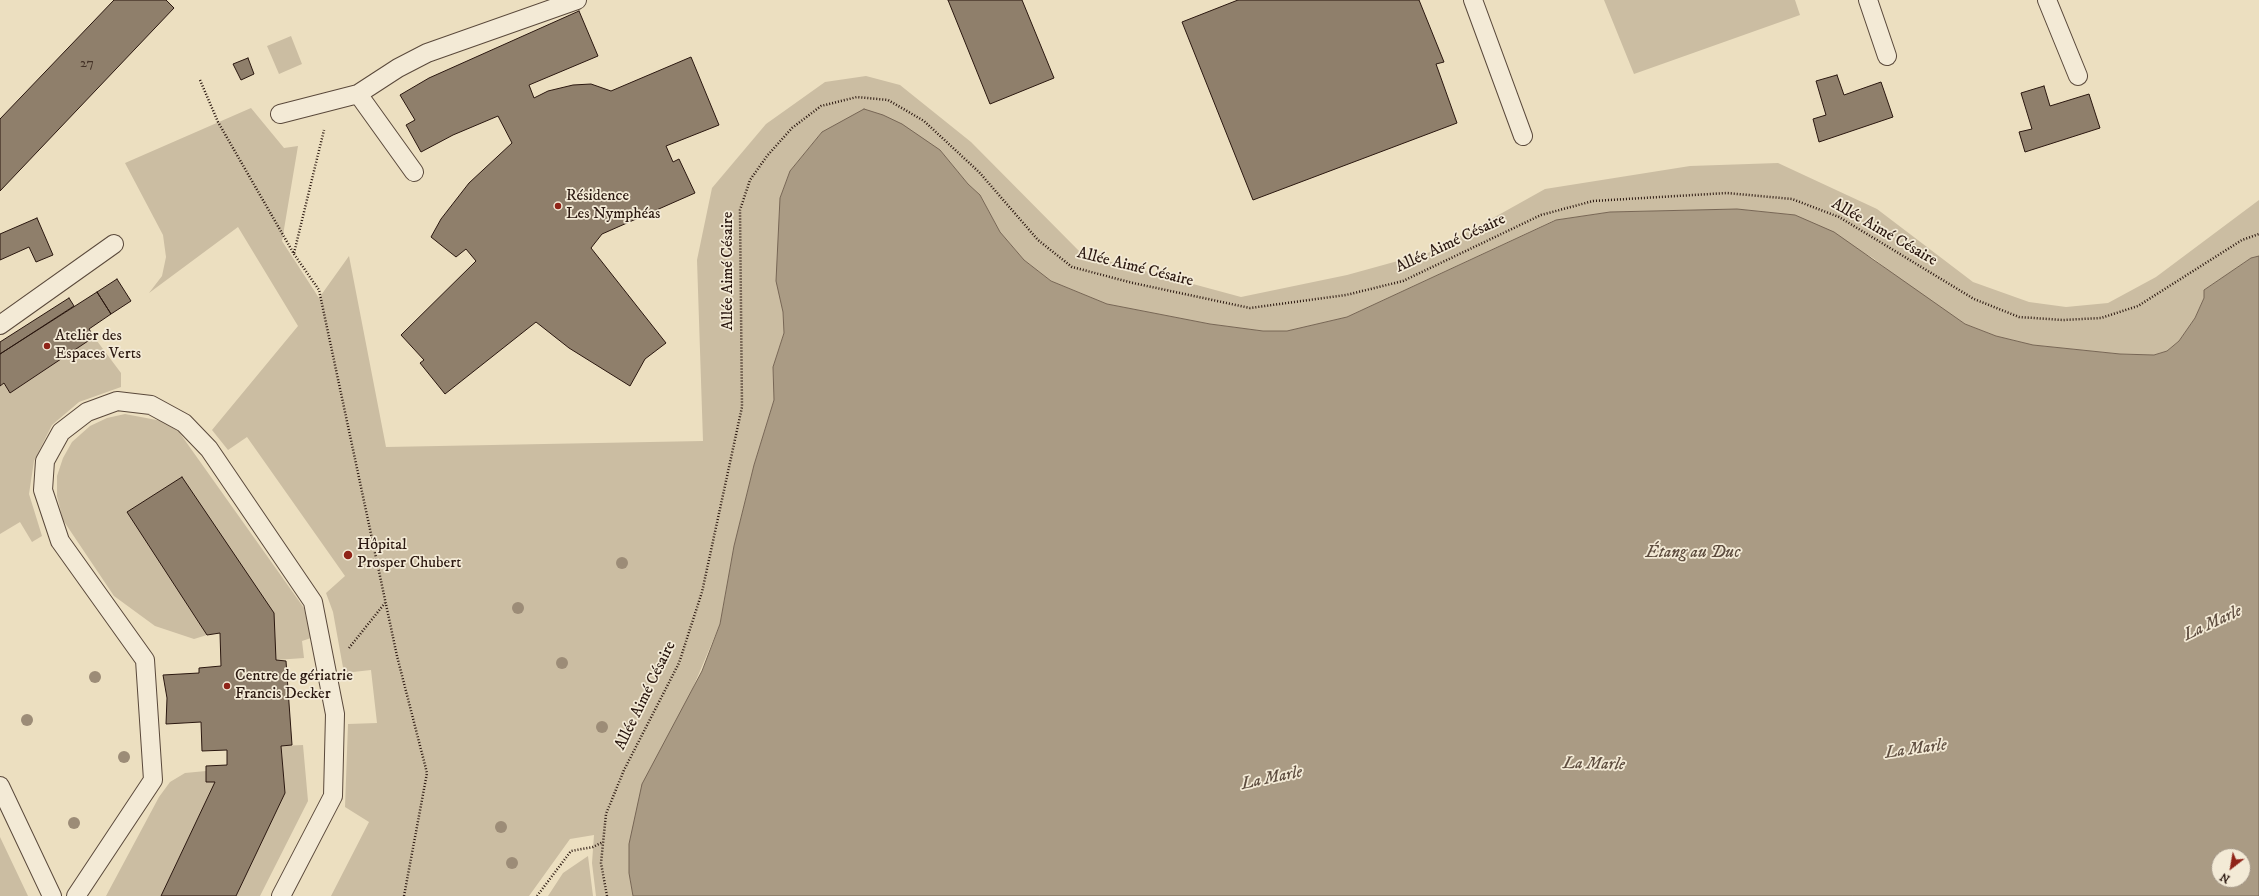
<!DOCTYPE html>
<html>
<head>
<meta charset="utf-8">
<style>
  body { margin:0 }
  #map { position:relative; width:2259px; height:896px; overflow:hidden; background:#ecdfc0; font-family:"IM FELL DW Pica",serif }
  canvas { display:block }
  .north { position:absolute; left:2211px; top:848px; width:40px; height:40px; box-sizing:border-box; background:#f3ead6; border:1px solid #a39686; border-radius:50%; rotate:211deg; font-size:11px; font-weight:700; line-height:16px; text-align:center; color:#2a170f }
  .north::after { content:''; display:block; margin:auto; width:14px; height:18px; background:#8f2418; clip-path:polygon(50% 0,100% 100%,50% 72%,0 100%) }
</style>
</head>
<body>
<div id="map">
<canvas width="2259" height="896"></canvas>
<div class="north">N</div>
</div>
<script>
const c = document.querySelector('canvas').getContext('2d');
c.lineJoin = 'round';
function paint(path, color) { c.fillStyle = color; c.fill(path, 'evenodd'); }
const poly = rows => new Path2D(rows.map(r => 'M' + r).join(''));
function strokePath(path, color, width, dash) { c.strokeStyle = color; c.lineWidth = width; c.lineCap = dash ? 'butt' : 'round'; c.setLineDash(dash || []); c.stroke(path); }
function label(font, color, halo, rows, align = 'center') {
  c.font = font + ' "IM FELL DW Pica",serif'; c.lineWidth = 3.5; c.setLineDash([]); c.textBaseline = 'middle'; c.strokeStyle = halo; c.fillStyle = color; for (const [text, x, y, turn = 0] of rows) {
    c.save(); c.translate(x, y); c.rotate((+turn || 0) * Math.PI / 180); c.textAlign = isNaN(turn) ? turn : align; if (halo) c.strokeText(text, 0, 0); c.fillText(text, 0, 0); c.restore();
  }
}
paint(poly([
  [1604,0,1795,0,1800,15,1634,74],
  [291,36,302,64,279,74,267,46],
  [866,76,900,85,971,142,1082,254,1241,297,1347,275,1434,251,1545,189,1690,166,1778,163,1877,209,1973,282,2029,302,2066,307,2108,303,2156,277,2259,200,2259,256,2251,258,2204,290,2204,298,2195,318,2179,341,2167,351,2154,355,2120,354,2033,345,1996,336,1965,324,1908,286,1873,258,1795,215,1737,209,1610,212,1555,220,1347,317,1287,331,1263,331,1210,324,1107,304,1051,281,1024,260,1000,232,980,195,968,184,940,150,822,132,790,171,780,198,779,230,784,333,773,367,774,400,754,465,734,546,720,624,635,824,629,844,629,873,633,896,596,896,592,863,594,835,570,839,529,896,331,896,369,822,345,807,348,724,377,723,371,670,344,673,333,612,326,593,345,576,247,437,228,450,212,430,298,326,238,227,149,293,162,276,166,257,163,235,125,163,251,108,284,148,298,146,282,241,319,298,349,256,386,447,703,441,697,260,712,188,766,124,825,82],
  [94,337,121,373,121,387,79,402,52,425,34,461,29,494,42,536,32,542,20,522,0,534,0,386,4,383,10,393],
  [125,414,162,421,179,432,304,608,311,638,302,641,304,658,276,660,182,477,128,512,207,635,194,639,155,626,114,596,63,520,57,496,57,476,63,458,72,442,90,426,107,418],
  [303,745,308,801,260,896,236,896,285,793,281,746],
  [206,771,206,782,215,782,161,896,106,896,159,797,170,782,185,773],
  [0,837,28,896,0,896],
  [588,856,593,896,548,896,563,873]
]), '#cbbda2');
const water = poly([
  [864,109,883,115,902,124,940,150,968,184,980,195,1000,232,1024,260,1051,281,1107,304,1210,324,1263,331,1287,331,1347,317,1556,220,1610,212,1737,209,1795,215,1834,232,1965,324,1996,336,2033,345,2120,354,2154,355,2167,351,2179,341,2195,318,2204,298,2204,290,2251,258,2259,256,2259,896,633,896,629,873,629,844,642,784,702,671,720,624,734,546,754,465,774,400,773,367,784,333,783,312,776,281,780,198,790,171,822,132,864,109],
  [2219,856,2243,856,2243,880,2219,880,2219,856]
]);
paint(water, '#aa9b84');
strokePath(water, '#765', 1);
const building = poly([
  [114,0,166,0,174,8,0,191,0,119,114,0],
  [948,0,1022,0,1054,78,990,104,948,0],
  [1238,0,1419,0,1444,62,1436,64,1457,123,1253,200,1182,22,1238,0],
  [579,11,598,56,529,85,534,98,548,91,573,85,591,84,611,91,691,57,719,125,666,146,673,162,679,159,695,193,602,234,591,248,666,343,645,359,630,386,569,348,536,322,445,394,420,363,424,360,401,335,476,261,466,249,456,257,431,237,441,219,469,183,512,143,498,116,453,135,421,152,406,125,415,120,400,95,429,78,579,11],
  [248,58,254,74,241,80,233,64,248,58],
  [1837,75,1844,95,1881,82,1893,117,1819,142,1813,119,1826,115,1816,81,1837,75],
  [2044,86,2050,106,2089,94,2100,128,2025,152,2019,132,2032,129,2021,93,2044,86],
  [37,218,53,255,36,262,29,247,0,260,0,234,37,218],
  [117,279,131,301,111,314,97,292,117,279],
  [97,292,111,314,89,329,94,337,10,393,4,383,0,386,0,354,97,292],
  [69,298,74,306,0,354,0,342,69,298],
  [182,477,274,613,276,660,286,661,292,745,281,746,285,793,236,896,161,896,215,782,206,782,206,766,227,765,227,750,202,751,201,722,166,724,167,698,163,675,199,673,199,668,221,666,220,633,207,635,127,512,182,477]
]);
paint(building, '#8f7f6b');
strokePath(building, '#2a170f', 1);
const service = poly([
  [1473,0,1523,136],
  [1868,0,1887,56],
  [2047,0,2078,76],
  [358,94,414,172],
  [280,114,358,94,398,68,427,53,577,0],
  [0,325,114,244],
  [0,786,52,896],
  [76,896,153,780,145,660,60,541,43,490,45,461,61,432,87,412,117,401,151,405,184,423,209,449,313,602,335,714,333,796,281,896]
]);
strokePath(service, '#5a493b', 20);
strokePath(poly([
  [200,80,218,122,294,254,319,290,397,656,427,773,404,896],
  [294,253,324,130],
  [349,648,385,603],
  [537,896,571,851,593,847,603,842],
  [607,896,601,863,606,814,624,770,679,663,702,592,742,407,740,210,750,180,767,156,792,128,821,106,857,97,888,100,924,121,979,172,1038,240,1072,267,1133,283,1250,308,1346,295,1403,281,1541,215,1593,201,1727,193,1792,199,1839,217,1974,299,2019,317,2063,320,2101,318,2138,306,2242,240,2259,234]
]), '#2a170f', 2.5, [1, 2]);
strokePath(service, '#f3ead6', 18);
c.fillStyle = '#9c8c77';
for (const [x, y] of [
  [622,563],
  [518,608],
  [562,663],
  [95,677],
  [27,720],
  [602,727],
  [124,757],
  [74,823],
  [501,827],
  [512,863]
]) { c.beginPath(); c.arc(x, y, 6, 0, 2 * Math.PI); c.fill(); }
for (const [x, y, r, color] of [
  [558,206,4,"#8f2418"],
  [47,346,4,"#8f2418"],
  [348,555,5,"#8f2418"],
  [227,686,4,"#8f2418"]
]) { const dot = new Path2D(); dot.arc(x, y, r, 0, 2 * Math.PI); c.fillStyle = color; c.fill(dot); strokePath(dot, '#f3ead6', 1.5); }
label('14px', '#433126', null, [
  ["27",87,64]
]);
label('16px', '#2a170f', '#f3ead6', [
  ["Résidence",566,197],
  ["Les Nymphéas",566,215],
  ["Atelier des",55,337],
  ["Espaces Verts",55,355],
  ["Hôpital",357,546],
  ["Prosper Chubert",357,564],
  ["Centre de gériatrie",235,677],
  ["Francis Decker",235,695]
], 'left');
label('16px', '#2a170f', '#f3ead6', [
  ["Allée Aimé Césaire",1884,233,30],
  ["Allée Aimé Césaire",1451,244,-25],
  ["Allée Aimé Césaire",1135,268,14],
  ["Allée Aimé Césaire",729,271,-90],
  ["Allée Aimé Césaire",646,696,-64]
]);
label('italic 17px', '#5d4c3e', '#f3ead6', [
  ["Étang au Duc",1693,553],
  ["La Marle",2213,624,-25],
  ["La Marle",1916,750,-8],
  ["La Marle",1594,765,1],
  ["La Marle",1272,779,-12]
]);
</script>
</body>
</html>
